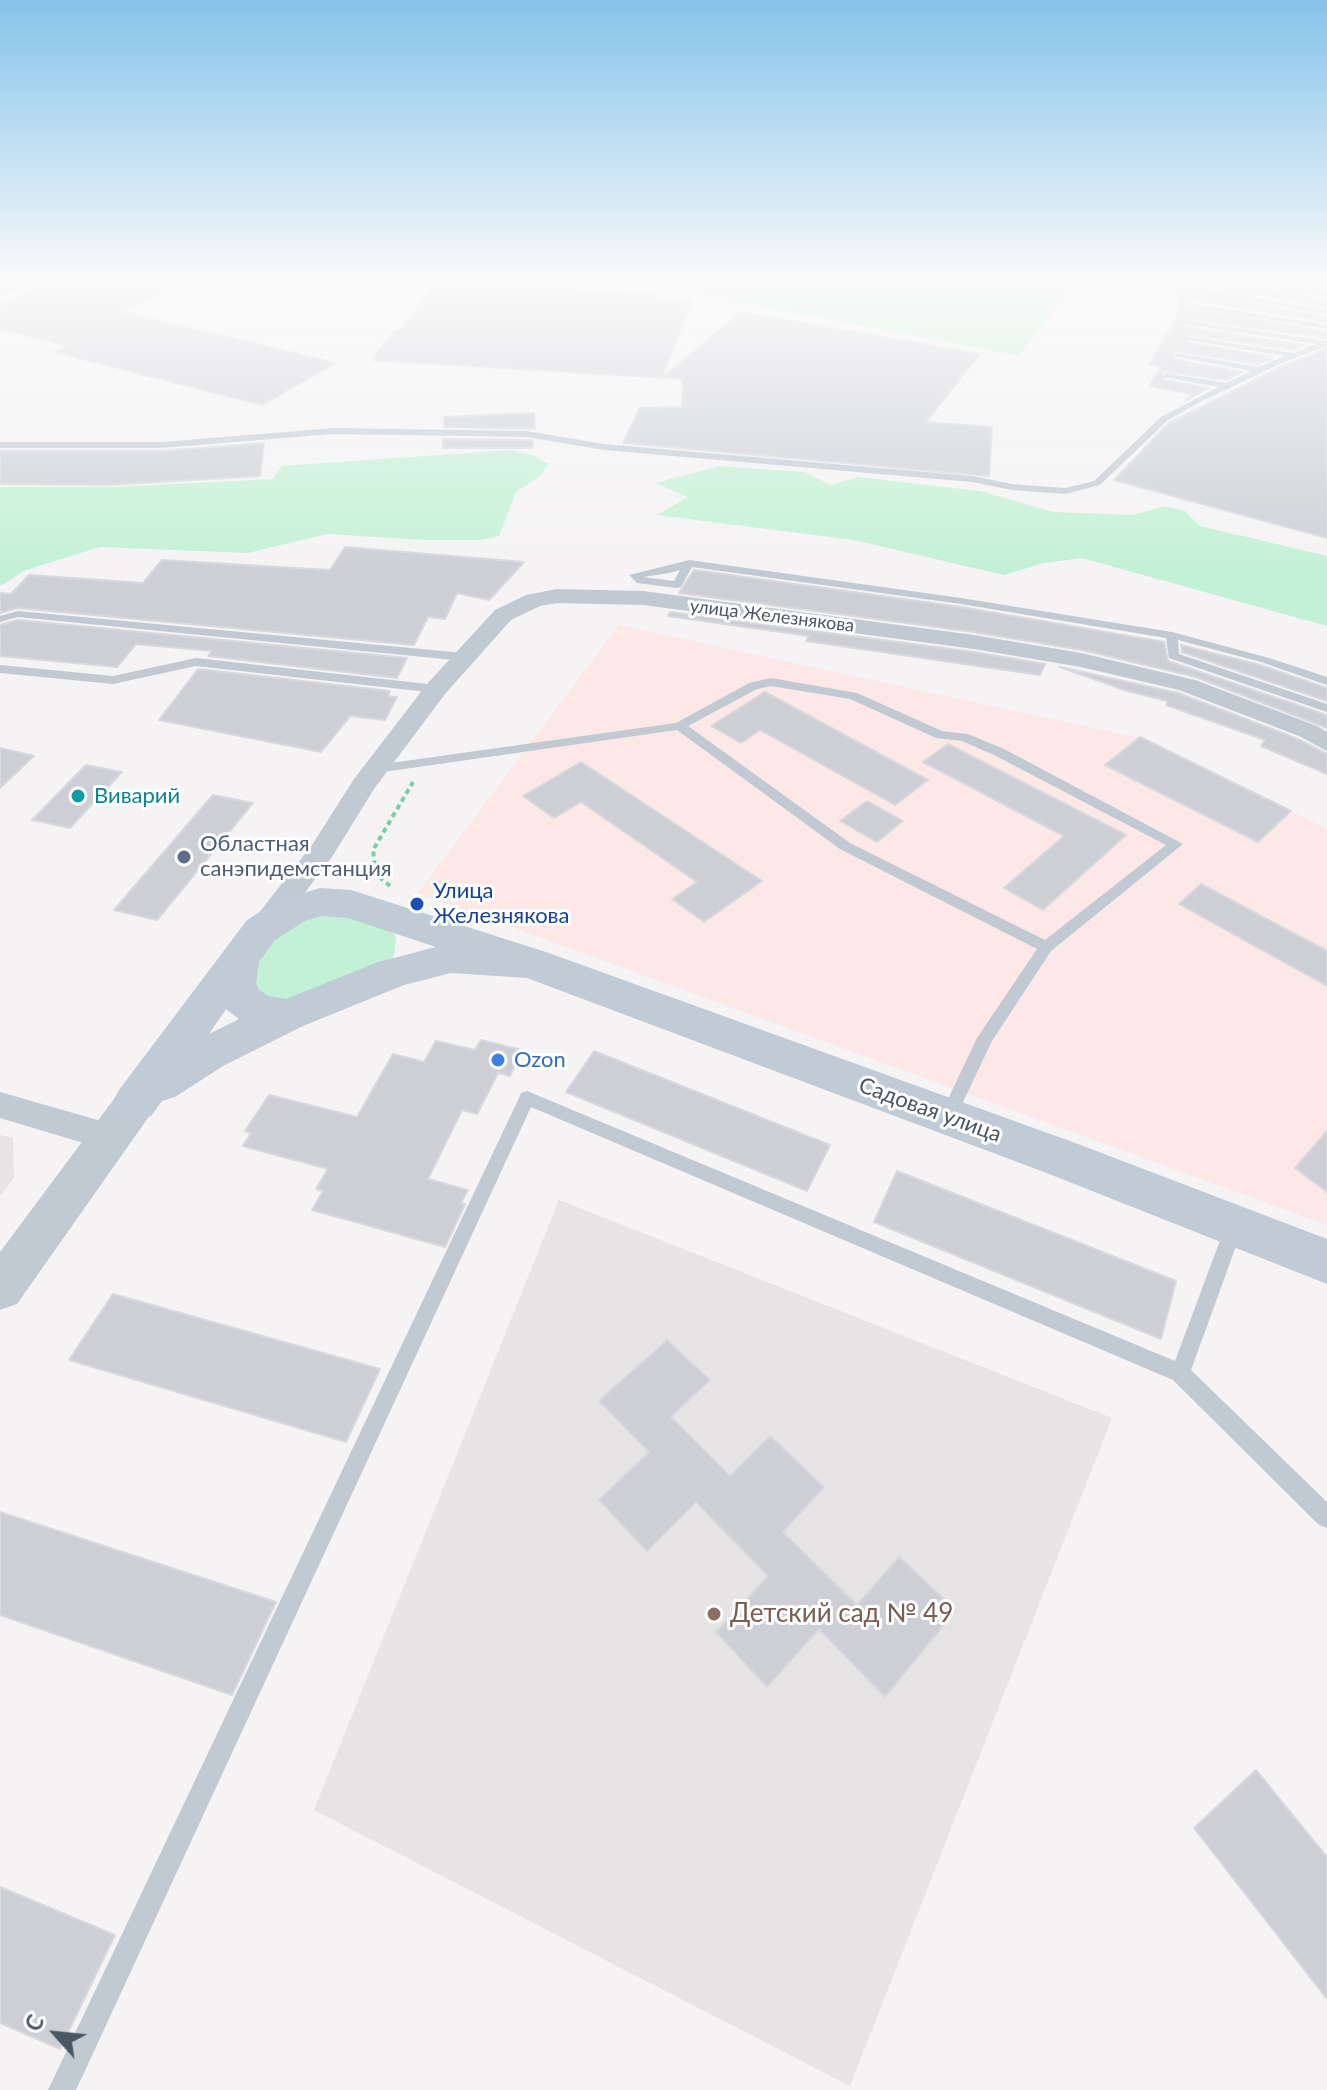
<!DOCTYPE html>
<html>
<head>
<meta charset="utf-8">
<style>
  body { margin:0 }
  #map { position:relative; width:1327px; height:2090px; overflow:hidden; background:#f5f3f3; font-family:Lato,sans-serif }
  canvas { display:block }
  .north { position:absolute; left:16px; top:1994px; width:80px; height:80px; -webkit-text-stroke:6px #fff; paint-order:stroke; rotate:297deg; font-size:22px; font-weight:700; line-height:32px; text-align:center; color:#4a5661 }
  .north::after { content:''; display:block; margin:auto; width:28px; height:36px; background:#4a5661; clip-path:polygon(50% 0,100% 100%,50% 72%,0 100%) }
</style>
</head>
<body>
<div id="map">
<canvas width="1327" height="2090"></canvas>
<div class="north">С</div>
</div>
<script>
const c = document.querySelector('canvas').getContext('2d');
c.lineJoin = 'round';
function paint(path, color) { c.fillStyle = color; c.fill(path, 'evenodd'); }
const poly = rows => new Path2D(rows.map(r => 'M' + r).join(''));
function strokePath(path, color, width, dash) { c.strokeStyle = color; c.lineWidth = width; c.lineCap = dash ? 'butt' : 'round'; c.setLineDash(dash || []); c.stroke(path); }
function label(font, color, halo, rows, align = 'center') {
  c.font = font + ' Lato,sans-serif'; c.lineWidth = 6; c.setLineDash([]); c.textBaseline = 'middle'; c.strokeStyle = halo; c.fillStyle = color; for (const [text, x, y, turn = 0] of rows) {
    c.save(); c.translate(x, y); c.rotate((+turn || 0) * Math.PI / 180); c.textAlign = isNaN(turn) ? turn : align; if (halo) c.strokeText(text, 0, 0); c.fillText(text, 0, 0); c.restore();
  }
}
paint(poly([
  [0,1135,13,1138,14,1178,0,1196],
  [559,1200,1112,1418,850,2086,314,1810]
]), '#e6e4e5');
paint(poly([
  [619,625,1144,739,1327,829,1327,1225,418,893]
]), '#fce8e6');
paint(poly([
  [611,278,1080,278,1019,356],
  [509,450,533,455,548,464,540,476,516,492,499,536,481,540,426,540,327,534,248,553,100,547,26,570,0,586,0,487,112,487,273,479,282,466],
  [720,466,804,472,831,485,858,477,980,491,1054,512,1133,515,1165,506,1185,511,1200,526,1327,556,1327,626,1082,558,1044,563,1004,575,854,540,657,515,688,497,655,483],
  [320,912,345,914,388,927,396,936,394,956,386,963,288,1003,257,992,254,961,273,935]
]), '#c3f1d5');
const building = poly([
  [62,278,111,278,169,291,122,312,336,363,262,405,55,352,68,346,0,329,0,304,62,278],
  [440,278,580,278,573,290,655,294,654,298,692,300,662,378,741,312,980,354,926,422,992,427,989,476,623,443,640,408,682,407,683,379,372,360,395,330,400,330,440,278],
  [1178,278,1215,278,1217,281,1327,300,1327,307,1210,287,1203,294,1327,317,1327,322,1190,300,1184,307,1327,332,1327,338,1179,318,1184,327,1304,345,1293,350,1185,334,1190,343,1274,357,1259,364,1174,351,1176,360,1242,372,1226,380,1163,371,1164,380,1209,388,1185,401,1192,394,1149,386,1161,367,1149,364,1178,316,1178,278],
  [1254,278,1327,278,1327,290,1254,278],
  [1327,349,1327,538,1114,480,1169,423,1283,366,1327,349],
  [534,413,535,429,444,427,444,417,534,413],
  [443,439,527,440,533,441,532,448,443,448,443,439],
  [264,443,260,476,108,485,0,484,0,451,162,451,264,443],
  [345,547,524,562,489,600,457,593,445,619,428,617,414,645,18,608,0,613,0,593,11,594,29,575,143,583,162,560,330,570,345,547],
  [694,570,961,607,1164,642,1168,661,1327,715,1327,728,1196,677,1082,650,974,632,679,593,694,570],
  [670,612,974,652,1045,664,1040,675,806,641,809,636,668,616,670,612],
  [18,620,407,658,397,678,208,656,212,651,136,644,117,667,0,656,0,625,18,620],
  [1181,645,1260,665,1327,688,1327,701,1182,652,1181,645],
  [1060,667,1178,693,1298,739,1327,754,1327,774,1261,746,1265,740,1166,705,1168,701,1127,691,1060,667],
  [198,669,390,691,388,696,397,697,385,720,350,716,321,752,159,720,198,669],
  [765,692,928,780,895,805,760,730,741,743,711,726,765,692],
  [1140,737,1291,811,1258,842,1105,765,1140,737],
  [948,744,1126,835,1043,910,1004,888,1064,836,923,762,948,744],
  [0,748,34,756,0,788,0,748],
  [581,762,762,881,704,922,672,899,697,882,581,802,554,818,523,796,581,762],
  [86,765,122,772,70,828,32,820,86,765],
  [213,795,253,803,157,920,114,910,213,795],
  [867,801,903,821,877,842,840,821,867,801],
  [1201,884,1327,951,1327,986,1179,904,1201,884],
  [481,1040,522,1050,510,1076,498,1073,477,1114,462,1110,428,1179,468,1190,461,1203,465,1204,445,1247,312,1210,323,1191,316,1189,328,1169,243,1146,251,1133,245,1131,269,1095,357,1117,393,1054,424,1062,436,1041,475,1050,481,1040],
  [594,1051,830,1145,807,1191,566,1092,594,1051],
  [1327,1131,1327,1192,1295,1168,1327,1131],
  [897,1171,1176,1281,1161,1339,874,1222,897,1171],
  [113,1294,380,1369,346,1442,69,1360,113,1294],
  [667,1340,710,1380,671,1417,730,1476,770,1436,824,1487,783,1532,857,1605,899,1557,956,1610,885,1697,819,1629,767,1687,716,1632,768,1576,696,1502,647,1551,599,1500,649,1452,599,1401,667,1340],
  [0,1512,276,1602,232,1695,0,1615,0,1512],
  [1256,1770,1327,1857,1327,1999,1194,1828,1256,1770],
  [0,1887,115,1935,60,2049,0,2023,0,1887]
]);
paint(building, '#cdcfd5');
strokePath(building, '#d7d9de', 2);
strokePath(poly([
  [390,886,376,874,373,850,413,782]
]), '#7ad0a6', 4, [5, 4]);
paint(poly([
  [33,278,43,278,0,297,0,292,33,278],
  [1218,278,1236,278,1327,293,1327,297,1218,278],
  [1209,290,1327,310,1327,314,1206,294,1209,290],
  [1190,303,1327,325,1327,329,1187,307,1190,303],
  [1181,320,1327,341,1327,346,1282,363,1196,404,1167,421,1100,485,1065,494,1012,490,972,482,604,450,527,437,333,434,162,448,0,448,0,442,162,442,333,428,527,431,604,444,972,476,1012,484,1065,488,1094,481,1161,417,1218,387,1165,377,1165,373,1226,383,1251,371,1179,357,1176,357,1176,353,1259,367,1284,356,1190,340,1187,336,1293,353,1316,344,1184,324,1181,320],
  [689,560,961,598,1172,632,1269,658,1327,677,1327,685,1261,662,1178,640,1179,654,1327,704,1327,712,1169,658,1166,638,961,604,692,567,681,587,677,588,637,583,629,575,689,560],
  [680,570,674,581,643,577,669,573,680,570],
  [18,611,464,653,470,657,464,661,18,617,0,622,0,616,18,611],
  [196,658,436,685,442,689,436,693,196,666,113,684,0,673,0,665,113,676,196,658],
  [771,678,857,693,942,731,968,734,1004,749,1183,844,1051,951,992,1041,954,1121,948,1123,942,1121,940,1116,977,1038,1037,949,840,849,677,730,376,773,370,769,376,765,676,723,749,683,771,678],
  [771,686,850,699,936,738,962,741,994,755,1166,845,1045,940,850,843,688,726,757,689,771,686],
  [527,1091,1175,1361,1225,1227,1228,1221,1234,1219,1240,1221,1243,1227,1191,1370,1327,1502,1327,1528,1319,1525,1173,1380,531,1107,76,2090,48,2090,519,1098,521,1093,527,1091]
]), '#c1cad2');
paint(poly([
  [557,589,643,591,974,635,1081,653,1195,680,1317,726,1327,732,1327,751,1299,736,1179,690,1081,667,974,649,643,605,557,603,540,606,511,620,445,694,374,789,332,857,271,937,261,940,251,937,246,930,251,923,312,845,354,779,427,684,495,610,526,595,557,589],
  [0,1092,122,1127,127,1137,122,1147,110,1151,0,1118,0,1092]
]), '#c1cad2');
paint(poly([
  [135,1086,150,1091,156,1103,150,1115,17,1304,0,1310,0,1252,120,1091,135,1086]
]), '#c1cad2');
paint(poly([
  [320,888,351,890,546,952,1078,1144,1327,1239,1327,1284,1044,1172,527,978,451,973,404,985,303,1026,223,1066,175,1097,162,1101,151,1116,135,1121,119,1116,112,1103,119,1090,247,920,277,901,320,888],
  [321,916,348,918,436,947,378,962,286,999,269,996,259,990,256,983,259,962,275,940,305,921,321,916],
  [226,1009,239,1019,209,1034,226,1009]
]), '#c1cbd6');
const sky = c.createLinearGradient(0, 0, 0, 571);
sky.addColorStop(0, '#85c3ea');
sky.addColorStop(0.49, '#fafafa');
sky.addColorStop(1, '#fafafa00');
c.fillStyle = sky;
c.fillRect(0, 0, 1327, 571);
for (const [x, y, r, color] of [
  [78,796,8,"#0f9aa8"],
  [184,857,8,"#5c6f8a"],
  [417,904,8,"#1a4fb4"],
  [498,1060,8,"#3f7fe0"],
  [714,1614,8,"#8d6e63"]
]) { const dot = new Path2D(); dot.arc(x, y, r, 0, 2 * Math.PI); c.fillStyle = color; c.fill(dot); strokePath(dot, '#fff', 3); }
label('18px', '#4a5661', '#fff', [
  ["улица Железнякова",772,616,7]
]);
label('22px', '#0d838f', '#fff', [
  ["Виварий",94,796]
], 'left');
label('22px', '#4e5e75', '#fff', [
  ["Областная",200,844],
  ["санэпидемстанция",200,869]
], 'left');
label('22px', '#164399', '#fff', [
  ["Улица",433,891],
  ["Железнякова",433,916]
], 'left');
label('22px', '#366cbe', '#fff', [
  ["Ozon",514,1060]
], 'left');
label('22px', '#4a5661', '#fff', [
  ["Садовая улица",930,1110,20]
]);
label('26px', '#785e54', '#fff', [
  ["Детский сад № 49",730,1614]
], 'left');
</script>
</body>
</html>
